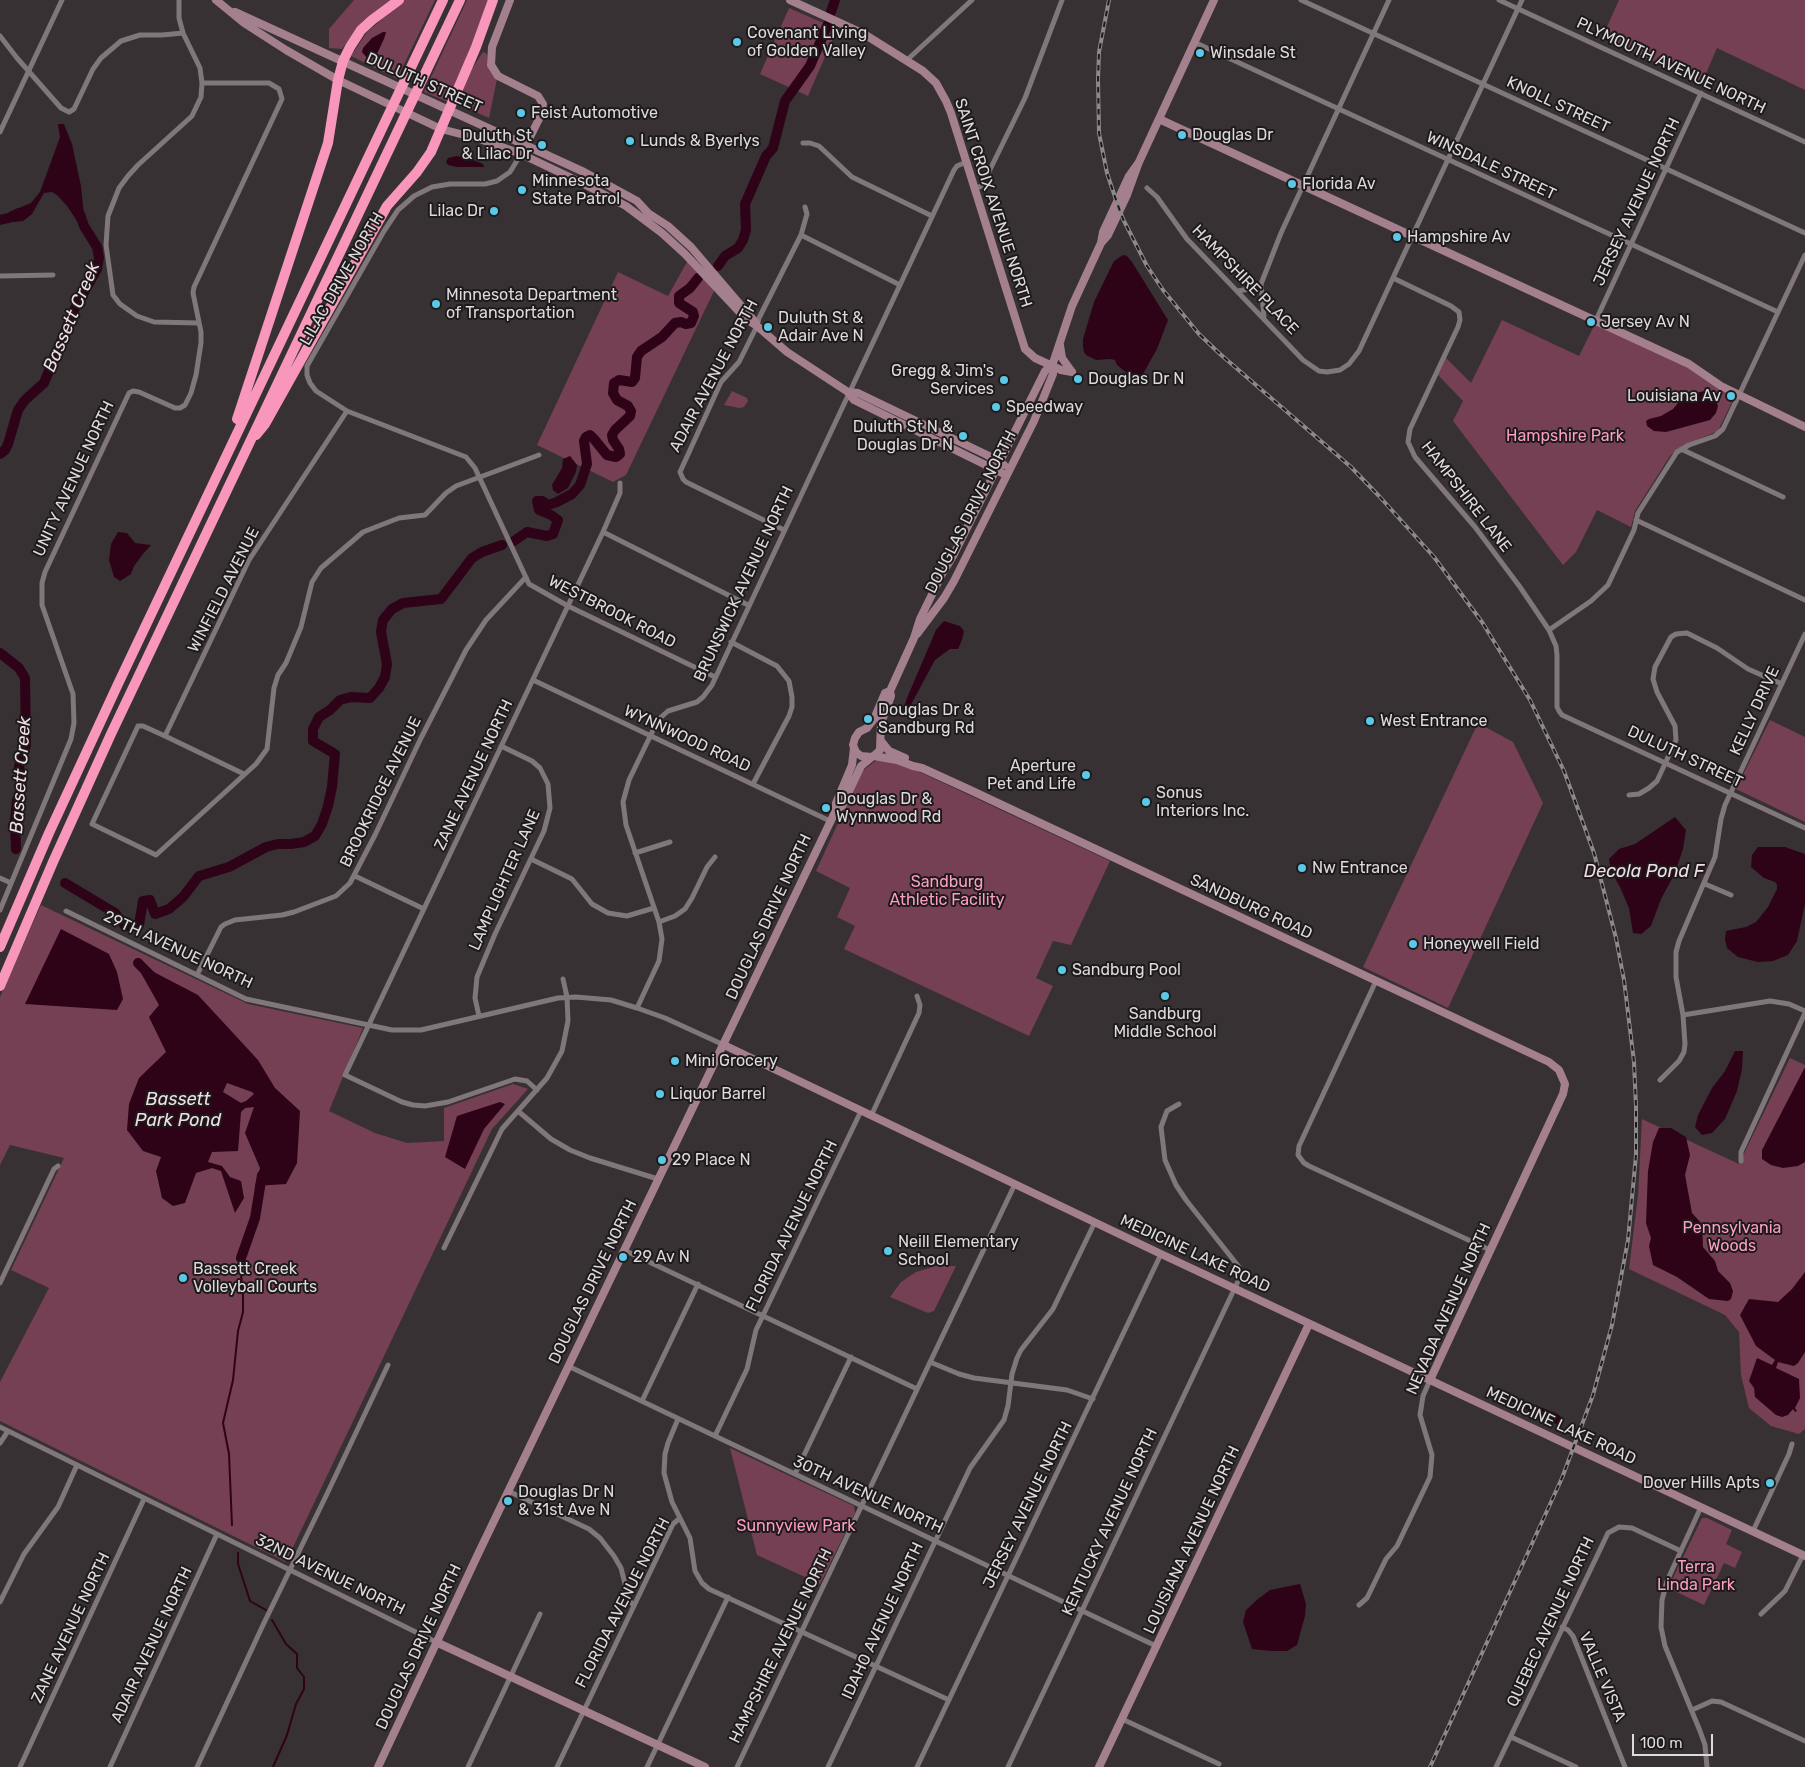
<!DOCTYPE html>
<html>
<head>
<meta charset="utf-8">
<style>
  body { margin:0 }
  #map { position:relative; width:1805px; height:1767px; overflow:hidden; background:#383133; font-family:Rubik,sans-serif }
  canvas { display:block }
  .scale { position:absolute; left:1632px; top:1734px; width:81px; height:22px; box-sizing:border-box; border:2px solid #ded9db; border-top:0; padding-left:6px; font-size:15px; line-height:18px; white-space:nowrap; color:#ded9db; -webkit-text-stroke:4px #1d1a1b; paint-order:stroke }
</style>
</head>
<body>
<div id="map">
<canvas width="1805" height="1767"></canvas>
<div class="scale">100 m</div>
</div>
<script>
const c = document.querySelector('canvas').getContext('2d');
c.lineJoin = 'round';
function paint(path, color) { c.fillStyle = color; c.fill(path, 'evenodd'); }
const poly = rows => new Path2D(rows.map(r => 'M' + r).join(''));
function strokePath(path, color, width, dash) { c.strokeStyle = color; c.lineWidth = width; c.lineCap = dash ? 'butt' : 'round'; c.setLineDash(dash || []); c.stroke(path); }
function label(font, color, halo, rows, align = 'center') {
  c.font = font + ' Rubik,sans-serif'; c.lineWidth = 4; c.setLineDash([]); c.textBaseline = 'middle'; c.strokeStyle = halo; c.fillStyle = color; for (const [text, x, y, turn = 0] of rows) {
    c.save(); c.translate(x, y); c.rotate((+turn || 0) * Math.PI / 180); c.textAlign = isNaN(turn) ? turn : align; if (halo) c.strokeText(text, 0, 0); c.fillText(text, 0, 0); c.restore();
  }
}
paint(poly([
  [354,0,392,0,363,21,342,49,329,48,329,29],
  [404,0,435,0,397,79,351,56,367,32],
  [467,0,490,0,448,102,424,92],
  [1619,0,1805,0,1805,90,1717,48,1702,83,1602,38],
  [789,8,837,29,808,96,760,74],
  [483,52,487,54,487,64,490,71,497,79,489,118,469,109,463,102,461,102,460,99,469,73],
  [688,260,714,291,626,475,613,482,537,445,618,272,668,296],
  [1502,320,1579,356,1595,324,1689,368,1734,398,1718,431,1680,447,1670,456,1635,511,1631,527,1597,510,1576,552,1563,565,1453,421,1463,401,1438,375,1446,358,1471,383],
  [732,391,747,398,748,401,744,407,739,408,724,405],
  [1770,720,1805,737,1805,822,1736,789],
  [1478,723,1513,742,1543,803,1448,1008,1363,967],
  [877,760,890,760,909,767,1110,861,1071,945,1053,941,1036,978,1053,986,1029,1036,844,949,855,926,837,917,850,888,816,871,862,771],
  [41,905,248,1004,363,1028,329,1111,375,1133,407,1143,444,1141,444,1108,513,1084,528,1089,492,1129,286,1562,0,1421,0,1382,49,1288,11,1270,64,1158,10,1145,0,1165,0,997],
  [1790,1058,1805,1065,1805,1429,1799,1434,1771,1426,1749,1408,1741,1375,1739,1332,1725,1315,1629,1269,1638,1195,1642,1119,1739,1164],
  [936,1266,956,1266,934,1311,928,1313,890,1297,901,1282,916,1272],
  [730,1448,854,1506,855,1513,820,1584,757,1555],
  [1702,1518,1707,1518,1732,1530,1726,1544,1742,1552,1735,1568,1724,1563,1704,1605,1668,1588]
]), '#753f54');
paint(poly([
  [383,32,386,32,384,39,376,56,372,58,367,58,362,52,363,48,372,38],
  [58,124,64,124,72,144,81,186,85,225,81,227,67,206,58,196,52,192,44,193,32,214,23,221,14,222,6,220,9,212,31,203,40,192,60,137],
  [456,156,468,158,483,164,484,167,457,167,448,165,446,162,448,158],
  [1123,255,1127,256,1132,262,1168,320,1157,349,1140,379,1135,378,1128,374,1117,365,1115,360,1110,359,1096,360,1086,355,1084,352,1083,347,1083,339,1094,302,1114,261],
  [1704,391,1715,398,1718,406,1716,413,1710,420,1666,432,1654,431,1647,426,1646,421,1649,419,1661,416,1673,409,1684,396],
  [570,456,577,465,576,472,568,488,558,494,553,490,552,485,562,468,563,459],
  [118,532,127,533,135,543,151,545,143,554,134,566,131,574,120,581,114,577,109,560,111,544],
  [944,621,960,626,964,631,962,640,958,649,950,649,935,660,907,712,904,707,907,698,936,630],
  [1675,817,1686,830,1683,849,1674,875,1661,899,1651,926,1641,934,1633,933,1629,908,1620,887,1611,871,1609,859,1619,849,1635,844],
  [1758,847,1785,847,1805,854,1805,904,1797,941,1788,955,1773,961,1758,962,1738,957,1727,948,1725,939,1726,931,1746,927,1756,922,1768,907,1777,889,1777,885,1775,882,1764,878,1751,867,1752,855],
  [61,929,109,954,117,972,123,999,117,1010,25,1004],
  [146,968,198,995,258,1060,275,1088,300,1111,297,1163,286,1184,255,1186,260,1168,245,1133,254,1107,245,1108,241,1112,238,1151,212,1152,208,1162,222,1166,230,1177,241,1181,244,1198,235,1213,221,1171,212,1168,196,1173,185,1203,173,1206,162,1198,156,1171,161,1157,143,1151,127,1130,129,1104,139,1078,166,1052,149,1017,159,1005,141,973],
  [227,1083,252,1092,254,1094,246,1101,241,1103,223,1092],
  [1735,1051,1743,1051,1742,1069,1737,1091,1725,1119,1712,1133,1702,1135,1695,1127,1698,1115,1712,1088,1725,1071],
  [1805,1067,1805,1162,1798,1166,1783,1168,1771,1165,1762,1159,1762,1150],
  [500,1102,505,1104,484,1129,465,1169,445,1157,457,1116],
  [1659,1128,1671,1128,1686,1137,1690,1155,1685,1175,1692,1213,1702,1224,1703,1247,1715,1261,1718,1271,1730,1283,1733,1291,1731,1299,1728,1301,1709,1299,1677,1277,1653,1265,1649,1246,1651,1238,1646,1223,1648,1171,1653,1142],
  [1805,1272,1805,1352,1798,1363,1794,1366,1778,1362,1776,1368,1799,1379,1800,1398,1795,1408,1797,1411,1795,1412,1793,1409,1788,1415,1782,1417,1776,1415,1755,1397,1754,1388,1749,1381,1757,1358,1772,1365,1775,1360,1756,1346,1740,1315,1749,1299,1778,1302,1792,1289],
  [1497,1391,1556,1413,1561,1417,1563,1423,1558,1425,1497,1394,1496,1392],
  [1300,1584,1306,1604,1305,1616,1297,1645,1287,1651,1271,1651,1252,1649,1243,1622,1246,1610,1258,1599,1270,1590]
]), '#2e0318');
strokePath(poly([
  [232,1525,229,1454,223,1423,233,1380,238,1331,243,1312,243,1296,240,1264,241,1258],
  [238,1553,238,1564,250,1601,266,1610],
  [272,1620,286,1644,297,1654,297,1668,304,1677,304,1689,296,1704,287,1735,273,1767]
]), '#2e0318', 2);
strokePath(poly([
  [831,12,835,0],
  [0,220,13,217,19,213],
  [718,266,725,256,738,248,743,240,746,230,745,204,766,156,773,148,785,101,810,66,828,24],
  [0,454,5,450,8,444,18,410,25,400,44,383,74,310,97,269,99,258,97,247,84,226,80,214],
  [514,541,527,532,547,536,553,534,558,520,551,515,539,510,537,501,542,501,548,505,557,502,572,494,580,485,587,464,584,441,586,437,590,435,594,439,607,455,616,457,620,454,619,449,613,440,612,435,615,430,630,416,631,411,628,406,617,400,613,393,614,383,619,380,632,382,635,378,637,357,641,351,662,337,675,323,681,322,686,324,691,323,694,316,693,312,679,303,679,296,690,288,698,278],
  [0,653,19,668,25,678,26,745,19,766,22,788,17,800,15,821,16,849],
  [65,883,115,913,125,926,139,925,143,901,150,900,155,914,169,909,183,897,199,876,229,867,266,847,278,844,291,844,304,842,315,836,322,824,328,806,332,787,335,754,313,741,313,729,319,717,330,710,340,700,351,697,370,698,379,688,385,677,387,664,381,632,383,620,392,609,403,603,441,599,472,558,482,552,502,545],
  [138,963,153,978],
  [241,1258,255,1218,262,1175]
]), '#2e0318', 10);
strokePath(poly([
  [179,0,179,18,183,33,200,68,202,83,201,97,192,116,138,165,128,176,119,188,108,216,106,245,113,295,120,304,137,316,154,322,199,323],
  [1301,0,1805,233],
  [1499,0,1805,142],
  [0,36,17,58,61,108,69,112,74,109,93,69,101,58,121,41,140,35,162,35,183,33],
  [1194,42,1778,312],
  [907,60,972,0],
  [0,132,62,0],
  [803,143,810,143,819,146,852,177,932,216],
  [521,154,510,172,497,181,485,184,450,184,432,187,414,196,398,210,384,231,307,366,307,375,310,383,316,391,347,411,466,457,475,468,529,584,568,606,715,677],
  [975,188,982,186,1025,98,1062,0],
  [1147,188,1157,197,1187,239,1303,360,1319,371,1327,372,1340,370,1349,364,1359,351,1522,0],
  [801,235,900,285],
  [0,276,53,275],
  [1393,278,1451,306,1459,312,1460,320,1458,327,1410,429,1408,442,1415,457,1475,527,1520,587,1549,630,1556,646,1557,655,1557,707,1559,711,1562,715,1805,828],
  [1238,291,1254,288,1261,284],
  [1264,317,1261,284,1281,233,1389,0],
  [1596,320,1701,93],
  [1681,449,1783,497],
  [1636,520,1805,600],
  [784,530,686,482,683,479,680,472,721,382,739,362,757,326,759,318,801,235,807,214,805,207],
  [603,532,748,605],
  [1549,630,1591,601,1608,585,1634,530,1638,513,1677,452,1689,445,1715,436,1723,429,1805,255],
  [731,642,777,666,789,681,792,697,792,707,789,716,753,784],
  [533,680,830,821],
  [165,736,249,560,347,411],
  [244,774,165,736,143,726,138,726,92,824,156,855,256,764,267,749,274,688,278,675,286,663,301,627,312,582,321,568,363,532,399,518,425,515,446,493,456,486,539,455],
  [1629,795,1639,794,1649,788,1657,781,1676,740,1675,726,1657,692,1653,679,1655,667,1671,637,1676,634,1687,633,1717,648,1748,669,1782,684],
  [635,853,670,842],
  [531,859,572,879,592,904,608,913,627,916,654,908],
  [355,876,424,909],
  [0,878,11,883],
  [1705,884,1731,895],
  [0,910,71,739,74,723,73,694,42,605,42,583,45,572,129,393,133,391,139,392,175,408,180,408,185,405,191,393,196,375,201,343,201,332,193,293,194,287,282,99,279,89,269,83,202,83],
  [66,911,246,999,392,1030,421,1030,558,998,576,997,611,1000,637,1008,665,1018,724,1045],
  [659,922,675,916,685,909,692,898,707,867,715,857],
  [197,975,221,927,225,924,235,920,282,915,294,912,336,896,350,883,375,835,421,738,466,650,486,620,526,577],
  [1376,981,1299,1146,1298,1155,1304,1163,1309,1166,1490,1250],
  [637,1008,659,961,662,939,659,922,626,825,623,802,629,780,658,720,668,711,697,702,703,697,712,685,954,170,957,166,966,162],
  [1683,1015,1770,1001,1789,1004,1805,1011],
  [479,1016,475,998,477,977,495,934,544,831,550,808,548,784,540,768,532,761,501,746],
  [1660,1080,1679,1061,1684,1052,1685,1044,1683,1015,1676,977,1676,952,1679,941,1715,857,1721,819,1725,805,1805,634],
  [537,1090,527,1081,515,1079,448,1102,425,1106,413,1105,402,1102,345,1075,603,532,620,493,620,483],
  [518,1111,551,1139,570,1150,590,1158,658,1179],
  [871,1116,919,1013,920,1005,917,996],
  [1741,1161,1741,1152,1805,1013],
  [444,1248,502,1129,547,1078,562,1051,568,1021,567,997,563,979],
  [624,1250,917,1389],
  [0,1283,54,1169,58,1166],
  [930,1362,959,1374,974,1378,1067,1390,1093,1399],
  [568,1366,1156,1646],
  [642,1401,698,1284],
  [678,1419,668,1443,665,1454,664,1473,672,1502,690,1538,695,1571,702,1583,709,1589,949,1700],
  [0,1427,436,1642],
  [715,1436,747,1369,756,1330,861,1111],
  [0,1443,8,1431],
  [795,1474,851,1357],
  [508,1491,589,1529,600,1538,614,1556,621,1568,629,1600,634,1606],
  [1701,1507,1667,1581,1662,1600,1661,1627,1665,1646,1700,1731,1705,1745,1707,1767],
  [1753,1531,1789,1454,1792,1444],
  [0,1602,24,1554,58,1507,77,1465],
  [1359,1605,1367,1598,1386,1559,1397,1546,1430,1477,1432,1455,1420,1415,1423,1396,1430,1380],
  [1761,1614,1785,1591,1803,1555],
  [1562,1627,1568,1630,1573,1636,1625,1767],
  [1692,1710,1712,1701,1721,1702,1805,1741],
  [1122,1719,1219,1764],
  [1511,1737,1576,1767],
  [20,1767,144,1499],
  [110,1767,217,1534],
  [197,1767,263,1625,326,1496,388,1365],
  [468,1767,540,1614],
  [557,1767,673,1524,680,1518],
  [647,1767,728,1597],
  [737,1767,1015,1184],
  [828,1767,970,1468,1004,1420,1008,1406,1012,1374,1017,1358,1021,1350,1053,1309,1095,1222],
  [917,1767,1161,1254],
  [1008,1767,1240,1277,1239,1267,1186,1200,1176,1185,1165,1160,1161,1127,1167,1111,1179,1104],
  [1496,1767,1608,1533,1619,1527,1632,1528,1681,1551]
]), '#80777a', 5);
strokePath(poly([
  [216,0,244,23,286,50,338,80,441,129,480,139,521,154,580,182,626,206,662,233,685,254,746,319,757,326,787,352,848,392,854,400,1006,475],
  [510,0,492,47,491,65,498,76,538,96,543,104,540,117,525,147],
  [790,0,864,34,923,71,936,83,946,101,951,113,1025,349,1035,358,1061,370,1072,372],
  [235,12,584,172,637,201,648,213,668,226,691,247,756,323],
  [1159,119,1689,364,1721,386,1805,427],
  [1139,162,1129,176,1103,232,1101,243,1108,235,1127,195,1139,162,1214,0],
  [1060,345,1062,358,1072,372],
  [848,392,858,393,987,455,1004,465],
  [917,634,944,598,954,581,1034,421,1053,374,1052,366,1072,306,1101,243],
  [881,741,889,751,905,758],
  [874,756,897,760,913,766,922,768,968,789,1549,1062,1559,1070,1565,1084,1563,1094,1430,1380],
  [872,757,861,756,856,752,853,745,855,738,859,732,867,728,874,719,885,693,890,691,914,638,920,619,942,574,953,556,1045,371,1052,366],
  [836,810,842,806,861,766,877,753,880,750,881,723,891,696,890,691],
  [724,1045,1161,1254,1805,1556],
  [436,1642,705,1767],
  [378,1767,479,1552,836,810,836,803,852,765,854,748],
  [1099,1767,1309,1324]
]), '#a4808e', 8);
strokePath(poly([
  [237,419,328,143,338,80,343,61,350,47,361,30,372,20,399,0],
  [256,435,265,424,387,206,417,172,431,152,476,47,493,0],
  [0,947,49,833,118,684,443,0],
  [0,986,53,862,111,734,460,0]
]), '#f896bc', 10);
const rail = poly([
  [1109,0,1099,52,1098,79,1099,133,1107,173,1117,203,1123,219,1147,266,1163,290,1199,334,1220,354,1351,467,1379,496,1434,557,1482,622,1530,700,1564,771,1594,853,1616,938,1624,980,1634,1062,1636,1107,1636,1155,1628,1240,1612,1325,1593,1395,1562,1478,1430,1767]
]);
strokePath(rail, '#8e888a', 4);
strokePath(rail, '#1d1a1b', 2, [5.5]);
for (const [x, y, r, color] of [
  [737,42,5,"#5bc8e7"],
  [1200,53,5,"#5bc8e7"],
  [521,113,5,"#5bc8e7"],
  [1182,135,5,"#5bc8e7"],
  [630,141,5,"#5bc8e7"],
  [542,145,5,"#5bc8e7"],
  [1292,184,5,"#5bc8e7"],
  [522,190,5,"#5bc8e7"],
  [494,211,5,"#5bc8e7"],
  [1397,237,5,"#5bc8e7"],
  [436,304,5,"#5bc8e7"],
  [1591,322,5,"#5bc8e7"],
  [768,327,5,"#5bc8e7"],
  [1078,379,5,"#5bc8e7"],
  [1004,380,5,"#5bc8e7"],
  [1731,396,5,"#5bc8e7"],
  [996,407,5,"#5bc8e7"],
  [963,436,5,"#5bc8e7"],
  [868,719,5,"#5bc8e7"],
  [1370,721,5,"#5bc8e7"],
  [1086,775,5,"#5bc8e7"],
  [1146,802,5,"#5bc8e7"],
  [826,808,5,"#5bc8e7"],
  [1302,868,5,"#5bc8e7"],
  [1413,944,5,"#5bc8e7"],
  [1062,970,5,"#5bc8e7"],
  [1165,996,5,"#5bc8e7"],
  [675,1061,5,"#5bc8e7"],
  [660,1094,5,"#5bc8e7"],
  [662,1160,5,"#5bc8e7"],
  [888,1251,5,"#5bc8e7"],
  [623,1257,5,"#5bc8e7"],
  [183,1278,5,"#5bc8e7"],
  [1770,1483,5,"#5bc8e7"],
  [508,1501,5,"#5bc8e7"]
]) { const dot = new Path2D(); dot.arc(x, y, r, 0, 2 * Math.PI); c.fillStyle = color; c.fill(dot); strokePath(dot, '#1d1a1b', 2); }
label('16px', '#ded9db', '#1d1a1b', [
  ["Covenant Living",747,33],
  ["of Golden Valley",747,51],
  ["Winsdale St",1210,53],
  ["Feist Automotive",531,113],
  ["Douglas Dr",1192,135],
  ["Duluth St",532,136,"right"],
  ["& Lilac Dr",532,154,"right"],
  ["Lunds & Byerlys",640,141],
  ["Minnesota",532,181],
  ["State Patrol",532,199],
  ["Florida Av",1302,184],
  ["Lilac Dr",484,211,"right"],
  ["Hampshire Av",1407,237],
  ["Minnesota Department",446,295],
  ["of Transportation",446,313],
  ["Duluth St &",778,318],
  ["Adair Ave N",778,336],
  ["Jersey Av N",1601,322],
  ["Gregg & Jim's",994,371,"right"],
  ["Services",994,389,"right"],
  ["Douglas Dr N",1088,379],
  ["Louisiana Av",1721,396,"right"],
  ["Speedway",1006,407],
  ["Duluth St N &",953,427,"right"],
  ["Douglas Dr N",953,445,"right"],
  ["Douglas Dr &",878,710],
  ["Sandburg Rd",878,728],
  ["West Entrance",1380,721],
  ["Aperture",1076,766,"right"],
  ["Pet and Life",1076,784,"right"],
  ["Sonus",1156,793],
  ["Interiors Inc.",1156,811],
  ["Douglas Dr &",836,799],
  ["Wynnwood Rd",836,817],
  ["Nw Entrance",1312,868],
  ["Honeywell Field",1423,944],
  ["Sandburg Pool",1072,970],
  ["Sandburg",1165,1014,"center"],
  ["Middle School",1165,1032,"center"],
  ["Mini Grocery",685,1061],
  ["Liquor Barrel",670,1094],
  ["29 Place N",672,1160],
  ["Neill Elementary",898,1242],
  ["School",898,1260],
  ["29 Av N",633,1257],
  ["Bassett Creek",193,1269],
  ["Volleyball Courts",193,1287],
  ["Dover Hills Apts",1760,1483,"right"],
  ["Douglas Dr N",518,1492],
  ["& 31st Ave N",518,1510]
], 'left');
label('16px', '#ded9db', '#1d1a1b', [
  ["PLYMOUTH AVENUE NORTH",1671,66,25],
  ["DULUTH STREET",424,83,24],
  ["KNOLL STREET",1558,105,25],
  ["WINSDALE STREET",1491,166,25],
  ["JERSEY AVENUE NORTH",1637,202,-65],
  ["SAINT CROIX AVENUE NORTH",993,203,72],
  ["LILAC DRIVE NORTH",342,279,-60],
  ["HAMPSHIRE PLACE",1245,280,46],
  ["ADAIR AVENUE NORTH",714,376,-62],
  ["UNITY AVENUE NORTH",74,479,-65],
  ["HAMPSHIRE LANE",1466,497,52],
  ["DOUGLAS DRIVE NORTH",971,512,-63],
  ["BRUNSWICK AVENUE NORTH",744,584,-65],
  ["WINFIELD AVENUE",224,590,-63],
  ["WESTBROOK ROAD",612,612,27],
  ["KELLY DRIVE",1755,711,-65],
  ["WYNNWOOD ROAD",687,739,25],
  ["DULUTH STREET",1685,757,25],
  ["ZANE AVENUE NORTH",474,775,-65],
  ["BROOKRIDGE AVENUE",381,792,-64],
  ["LAMPLIGHTER LANE",505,880,-66],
  ["SANDBURG ROAD",1251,907,25],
  ["DOUGLAS DRIVE NORTH",769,917,-65],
  ["29TH AVENUE NORTH",178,950,25],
  ["FLORIDA AVENUE NORTH",792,1226,-64],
  ["MEDICINE LAKE ROAD",1195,1254,25],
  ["DOUGLAS DRIVE NORTH",593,1282,-64],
  ["NEVADA AVENUE NORTH",1449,1309,-66],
  ["MEDICINE LAKE ROAD",1561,1426,25],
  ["30TH AVENUE NORTH",868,1495,25],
  ["JERSEY AVENUE NORTH",1028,1505,-64],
  ["KENTUCKY AVENUE NORTH",1110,1522,-65],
  ["LOUISIANA AVENUE NORTH",1192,1540,-65],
  ["32ND AVENUE NORTH",330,1575,26],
  ["FLORIDA AVENUE NORTH",623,1603,-63],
  ["IDAHO AVENUE NORTH",883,1621,-65],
  ["QUEBEC AVENUE NORTH",1551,1622,-65],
  ["ZANE AVENUE NORTH",71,1628,-65],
  ["ADAIR AVENUE NORTH",152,1645,-65],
  ["HAMPSHIRE AVENUE NORTH",781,1646,-64],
  ["DOUGLAS DRIVE NORTH",419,1647,-65],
  ["VALLE VISTA",1602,1677,67]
]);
label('16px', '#fe9dc2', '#1d1a1b', [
  ["Hampshire Park",1565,436],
  ["Sandburg",947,882],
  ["Athletic Facility",947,900],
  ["Pennsylvania",1732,1228],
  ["Woods",1732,1246],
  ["Sunnyview Park",796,1526],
  ["Terra",1696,1567],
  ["Linda Park",1696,1585]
]);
label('italic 18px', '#f2dde4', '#1d1a1b', [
  ["Bassett Creek",72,317,-67],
  ["Bassett Creek",21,775,-86],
  ["Decola Pond F",1644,872],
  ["Bassett",178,1100],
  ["Park Pond",178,1121]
]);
</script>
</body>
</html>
